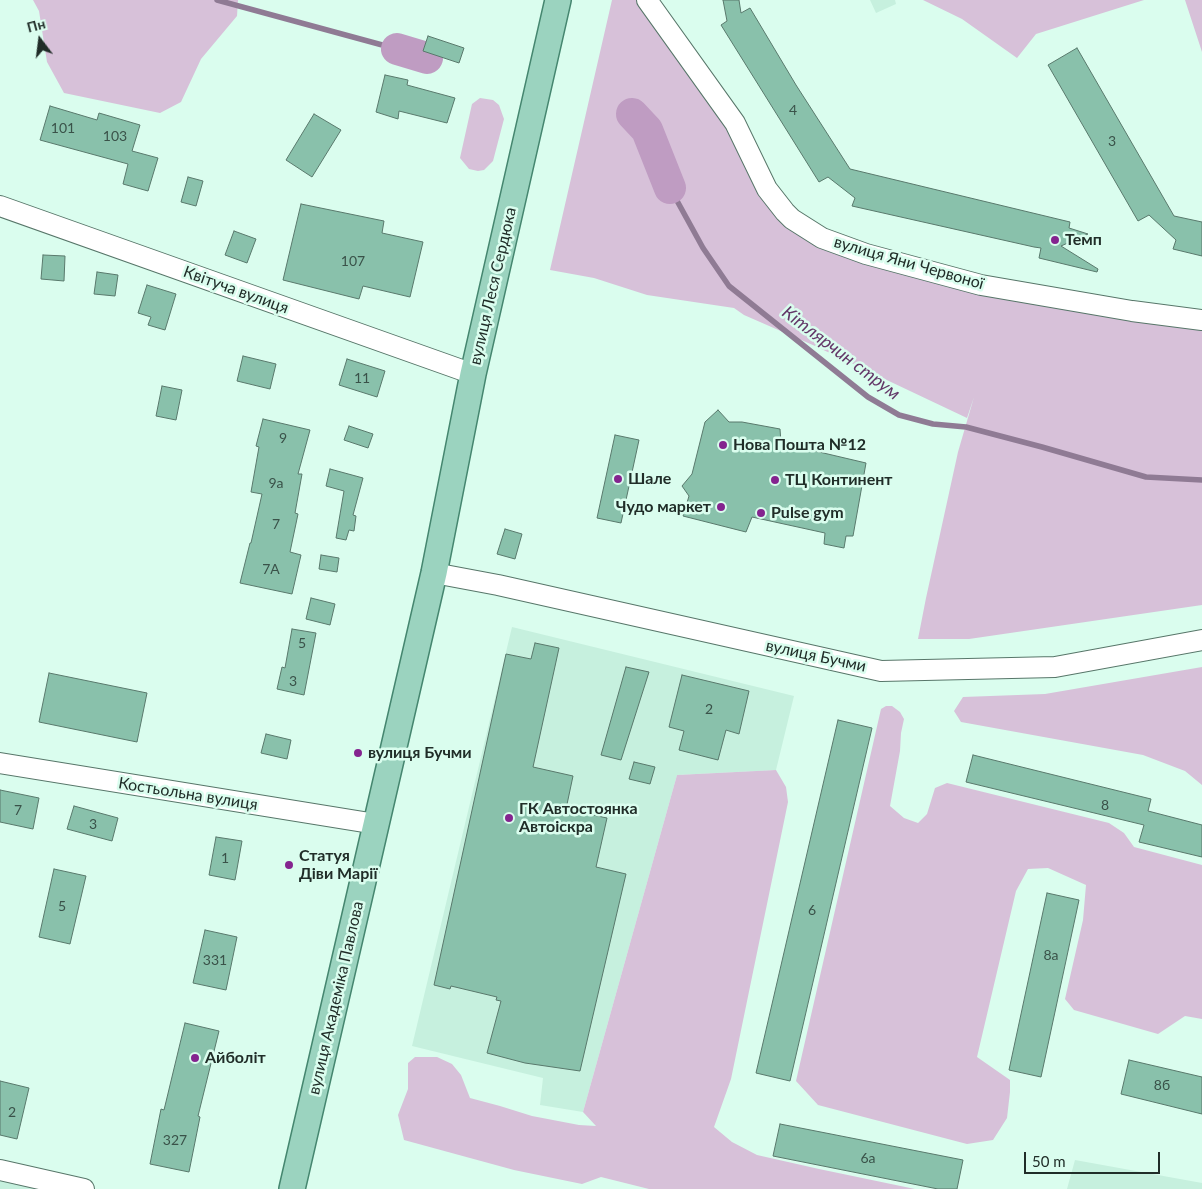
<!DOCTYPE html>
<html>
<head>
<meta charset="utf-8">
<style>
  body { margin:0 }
  #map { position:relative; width:1202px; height:1189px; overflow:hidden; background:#dafdee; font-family:Lato,sans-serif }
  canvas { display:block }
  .north { position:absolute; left:15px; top:15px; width:50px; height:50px; -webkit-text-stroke:4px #dafdee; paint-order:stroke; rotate:345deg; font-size:14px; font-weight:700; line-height:20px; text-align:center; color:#202d28 }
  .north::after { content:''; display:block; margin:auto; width:18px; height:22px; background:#202d28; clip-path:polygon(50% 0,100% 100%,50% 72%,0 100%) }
  .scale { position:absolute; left:1024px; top:1152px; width:136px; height:22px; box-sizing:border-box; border:2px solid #202d28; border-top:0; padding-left:6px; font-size:15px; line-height:18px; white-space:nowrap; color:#202d28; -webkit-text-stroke:4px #dafdee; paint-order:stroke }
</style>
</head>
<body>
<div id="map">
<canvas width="1202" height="1189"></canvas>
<div class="north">Пн</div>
<div class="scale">50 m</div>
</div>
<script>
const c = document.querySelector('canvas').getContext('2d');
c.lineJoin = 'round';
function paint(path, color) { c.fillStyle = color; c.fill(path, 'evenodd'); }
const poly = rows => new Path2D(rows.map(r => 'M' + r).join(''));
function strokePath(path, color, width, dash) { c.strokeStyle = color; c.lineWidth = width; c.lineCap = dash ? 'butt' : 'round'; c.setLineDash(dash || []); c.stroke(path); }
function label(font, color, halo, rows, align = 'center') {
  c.font = font + ' Lato,sans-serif'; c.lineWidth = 5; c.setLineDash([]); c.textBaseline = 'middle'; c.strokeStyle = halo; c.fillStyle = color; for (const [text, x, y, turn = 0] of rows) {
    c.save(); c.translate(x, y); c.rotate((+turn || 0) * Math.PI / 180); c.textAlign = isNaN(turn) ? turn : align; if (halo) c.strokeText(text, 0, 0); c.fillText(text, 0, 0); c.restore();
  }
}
paint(poly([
  [870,0,895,0,896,4,876,13],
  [512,627,794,696,776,770,677,775,583,1112,540,1105,543,1078,412,1046],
  [1075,1160,1202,1183,1202,1189,1067,1189],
  [0,1176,63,1189,0,1189]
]), '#c6f0de');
paint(poly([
  [33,0,238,0,237,16,201,59,181,102,160,113,64,93,47,62,39,11],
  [612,0,647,0,785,212,866,254,1202,320,1202,605,969,639,918,639,926,598,958,452,974,397,967,418,815,346,744,315,734,308,647,295,594,278,550,270],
  [923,0,1144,0,1036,34,1017,58,962,19],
  [1185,0,1202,0,1202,52],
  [480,98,493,100,499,105,504,119,493,161,484,170,478,171,469,169,460,158,472,104],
  [1202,667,1202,785,1185,771,1143,755,961,722,954,711,963,697,1045,694],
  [886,706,892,706,900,712,904,719,901,733,900,751,890,806,904,818,918,823,927,814,935,788,947,783,1109,823,1124,833,1134,847,1202,865,1202,1019,1185,1016,1158,1034,1074,1010,1065,999,1083,920,1086,885,1048,868,1028,869,1016,891,977,1057,1010,1080,1010,1092,1007,1118,993,1140,967,1144,818,1105,796,1081,881,709],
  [776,770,786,787,788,802,731,1079,714,1127,732,1142,757,1155,819,1169,915,1189,649,1189,601,1177,582,1184,514,1170,404,1140,398,1115,408,1089,408,1063,415,1057,437,1057,452,1064,461,1075,470,1098,500,1106,532,1116,579,1125,596,1126,583,1112,677,775]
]), '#d7c1d9');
strokePath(poly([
  [217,0,397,49],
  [670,188,703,248,729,286,868,397,899,415,933,424,966,427,1042,447,1146,477,1202,480]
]), '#8f7b94', 5.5);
strokePath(poly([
  [397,49,427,58],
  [632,114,647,130,670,188]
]), '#bf9cc2', 32);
const building = poly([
  [723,0,739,0,741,13,750,8,796,85,850,169,1070,222,1069,228,1088,234,1061,246,1098,269,1097,272,1039,258,1041,248,1034,247,852,206,855,198,828,177,819,182,721,25,727,21,723,0],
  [428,36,464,48,459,63,423,51,428,36],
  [1077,48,1174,216,1202,222,1202,256,1173,249,1176,240,1149,215,1138,221,1048,65,1077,48],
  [385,75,408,80,407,85,455,98,447,123,399,111,398,119,376,112,385,75],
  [50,106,97,120,99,113,140,125,132,151,158,158,148,191,123,184,128,164,40,140,50,106],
  [314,114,341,130,312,177,286,160,314,114],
  [188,177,203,181,196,206,181,202,188,177],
  [301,204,384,221,382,233,423,242,410,297,363,286,359,299,283,280,301,204],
  [234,231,256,239,247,263,225,255,234,231],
  [43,255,65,256,64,281,41,279,43,255],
  [97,272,118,275,115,296,94,294,97,272],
  [147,285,176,294,165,330,148,325,151,317,138,313,147,285],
  [243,356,276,364,270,389,237,381,243,356],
  [347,359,385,371,377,397,339,385,347,359],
  [162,386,182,390,176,420,156,416,162,386],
  [718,410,729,422,742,422,780,429,781,443,866,463,853,536,846,536,844,548,824,544,825,533,752,517,746,532,683,516,689,496,682,486,692,474,705,422,718,410],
  [263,419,310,430,298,474,302,474,295,513,298,514,290,552,301,555,292,594,240,583,250,543,251,543,262,494,251,492,259,447,256,446,263,419],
  [349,426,373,434,368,448,344,440,349,426],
  [615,435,639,440,621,523,597,518,615,435],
  [330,469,363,478,353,515,356,516,354,531,349,530,346,540,336,538,344,491,326,486,330,469],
  [505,529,522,534,515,559,497,554,505,529],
  [321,555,339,558,337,572,319,569,321,555],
  [311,598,335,604,330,625,306,619,311,598],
  [292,629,316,633,304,695,277,689,282,667,285,668,292,629],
  [535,643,559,648,533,767,573,776,566,809,607,818,596,867,626,874,580,1071,525,1063,487,1053,501,1001,496,1000,497,997,451,986,450,989,434,985,506,654,531,659,535,643],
  [626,667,649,672,621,760,601,755,626,667],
  [49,673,147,693,137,742,39,722,49,673],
  [682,675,749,691,739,734,726,730,718,760,679,750,684,731,669,727,682,675],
  [838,720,872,728,790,1081,756,1073,838,720],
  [266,734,291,740,287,759,261,753,266,734],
  [973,755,1151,799,1148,811,1202,825,1202,857,1139,842,1144,825,966,782,973,755],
  [634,762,655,767,650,784,629,779,634,762],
  [0,790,39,798,33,829,0,822,0,790],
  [74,806,118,818,112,841,67,829,74,806],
  [216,837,242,841,235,880,209,875,216,837],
  [54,869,86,876,70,944,39,937,54,869],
  [1047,893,1079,900,1041,1077,1009,1070,1047,893],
  [205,930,237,937,226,990,193,983,205,930],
  [185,1023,219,1031,198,1116,200,1117,189,1172,150,1164,161,1109,164,1110,185,1023],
  [1129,1060,1202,1077,1202,1114,1121,1094,1129,1060],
  [0,1081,29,1088,17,1139,0,1135,0,1081],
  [780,1124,963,1160,957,1189,938,1189,773,1156,780,1124]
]);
paint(building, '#89c1ab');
strokePath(building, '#59796c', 1);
const minor = poly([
  [647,0,735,123,767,189,785,212,792,219,822,238,866,254,981,285,1132,311,1202,320],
  [0,206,473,374],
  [434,573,498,585,881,671,1055,667,1202,640],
  [0,763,376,824],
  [0,1170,84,1189]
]);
const major = poly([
  [292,1189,434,573,473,374,558,0]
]);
strokePath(minor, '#577669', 22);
strokePath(major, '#45866f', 28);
strokePath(minor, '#fff', 20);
strokePath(major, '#9bd3bf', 25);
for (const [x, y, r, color] of [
  [1055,240,5,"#84248f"],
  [723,445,5,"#84248f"],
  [618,479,5,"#84248f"],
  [775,480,5,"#84248f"],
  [721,507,5,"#84248f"],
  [761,513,5,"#84248f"],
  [358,753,5,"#84248f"],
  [509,818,5,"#84248f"],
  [289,865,5,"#84248f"],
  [195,1058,5,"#84248f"]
]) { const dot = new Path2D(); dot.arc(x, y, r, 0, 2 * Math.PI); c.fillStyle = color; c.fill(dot); strokePath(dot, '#dafdee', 2); }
label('14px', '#3a5249', null, [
  ["4",793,110],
  ["101",63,128],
  ["103",115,136],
  ["3",1112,141],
  ["107",353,261],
  ["11",362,378],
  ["9",283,438],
  ["9а",276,483],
  ["7",276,524],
  ["7А",271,569],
  ["5",302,643],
  ["3",293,681],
  ["2",709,709],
  ["8",1105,805],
  ["7",18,810],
  ["3",93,824],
  ["1",225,858],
  ["5",62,906],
  ["6",812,910],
  ["8а",1051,955],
  ["331",215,960],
  ["8б",1162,1085],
  ["2",12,1112],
  ["327",175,1140],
  ["6а",868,1158]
]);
label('bold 16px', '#202d28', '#dafdee', [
  ["Темп",1065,240],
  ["Нова Пошта №12",733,445],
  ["Шале",628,479],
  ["ТЦ Континент",785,480],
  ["Чудо маркет",711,507,"right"],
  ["Pulse gym",771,513],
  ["вулиця Бучми",368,753],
  ["ГК Автостоянка",519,809],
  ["Автоіскра",519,827],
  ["Статуя",299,856],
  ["Діви Марії",299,874],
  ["Айболіт",205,1058]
], 'left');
label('16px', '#202d28', '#dafdee', [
  ["вулиця Яни Червоної",909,263,16],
  ["вулиця Леся Сердюка",493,286,-77],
  ["Квітуча вулиця",236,290,20],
  ["вулиця Бучми",816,656,12],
  ["Костьольна вулиця",188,794,9],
  ["вулиця Академіка Павлова",336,998,-77]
]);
label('italic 18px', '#633768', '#dafdee', [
  ["Кітлярчин струм",841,353,37]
]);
</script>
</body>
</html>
